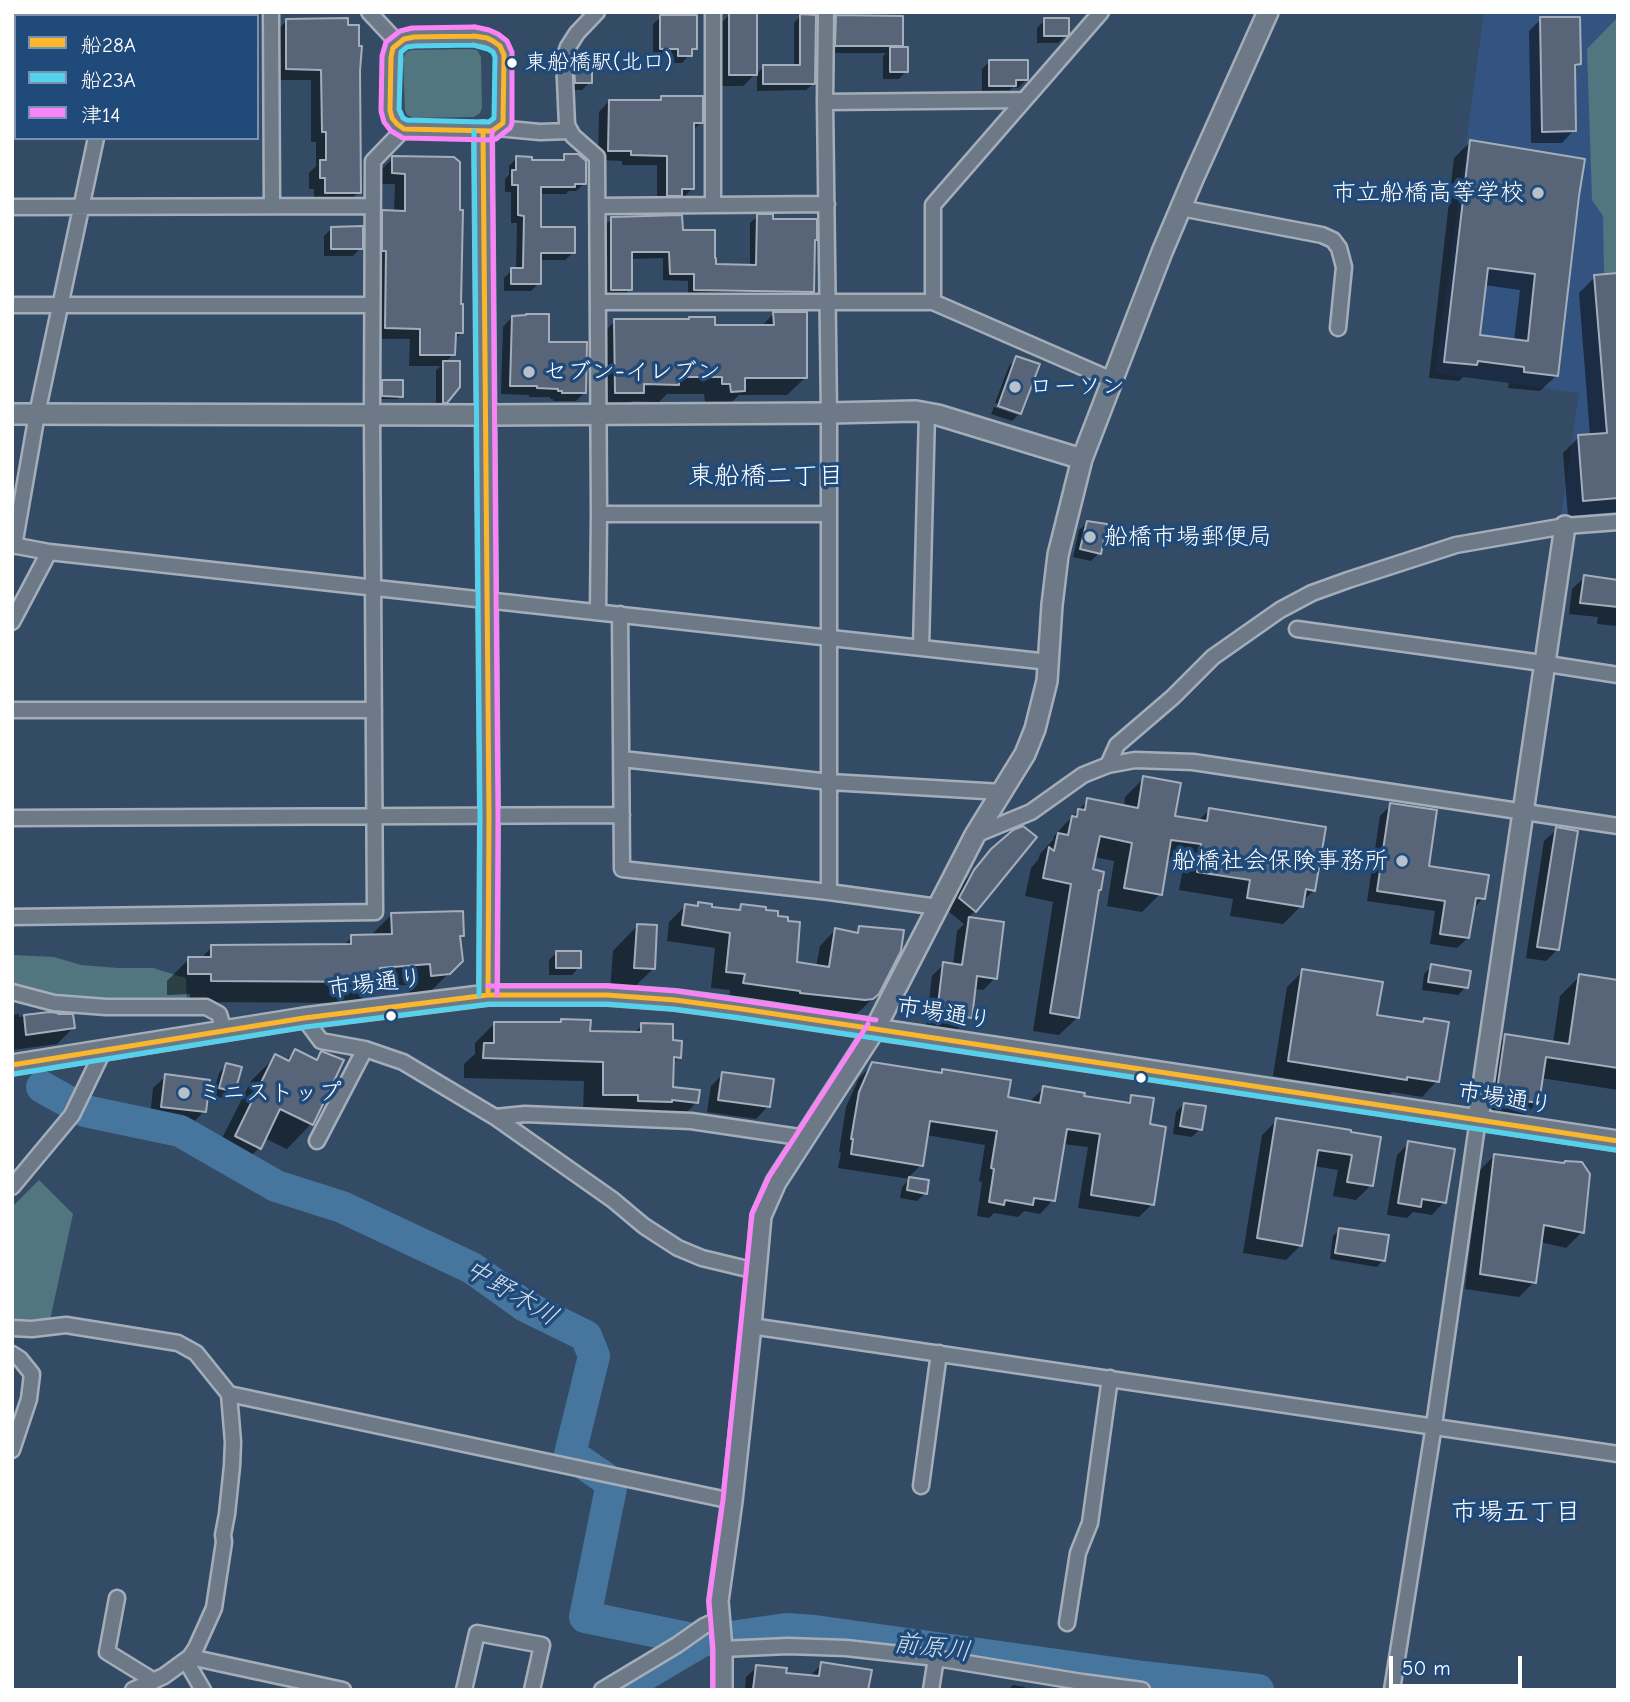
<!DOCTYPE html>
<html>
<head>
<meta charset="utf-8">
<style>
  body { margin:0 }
  #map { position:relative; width:1630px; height:1702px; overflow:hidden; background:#344b65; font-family:"Comic Neue","Klee One",sans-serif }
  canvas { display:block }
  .frame { position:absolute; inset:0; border:14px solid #fff; pointer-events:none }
  .legend { position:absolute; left:14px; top:14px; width:245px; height:126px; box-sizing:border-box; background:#1f4a7a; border:2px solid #7992af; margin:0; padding:9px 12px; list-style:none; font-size:21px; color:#fff }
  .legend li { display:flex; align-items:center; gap:14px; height:35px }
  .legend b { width:35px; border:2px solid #7992af }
  .scale { position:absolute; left:1389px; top:1656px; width:133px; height:32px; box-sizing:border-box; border:4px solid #fff; border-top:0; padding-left:9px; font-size:21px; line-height:24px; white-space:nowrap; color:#fff; -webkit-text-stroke:5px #1f4a7a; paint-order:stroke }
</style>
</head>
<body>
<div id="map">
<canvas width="1630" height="1702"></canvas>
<div class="frame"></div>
<ul class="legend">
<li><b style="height:9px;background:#fab62d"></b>船28A</li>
<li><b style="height:9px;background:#53d2ee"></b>船23A</li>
<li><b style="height:9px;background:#fa84f7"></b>津14</li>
</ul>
<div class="scale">50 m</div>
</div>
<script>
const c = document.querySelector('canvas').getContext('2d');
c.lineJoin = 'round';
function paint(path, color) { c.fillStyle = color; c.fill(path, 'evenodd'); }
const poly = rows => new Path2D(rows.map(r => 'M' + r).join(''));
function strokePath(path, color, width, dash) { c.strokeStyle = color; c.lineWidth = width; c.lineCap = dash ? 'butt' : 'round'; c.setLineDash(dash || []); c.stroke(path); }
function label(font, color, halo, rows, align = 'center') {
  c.font = font + ' "Comic Neue","Klee One",sans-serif'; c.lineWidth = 7; c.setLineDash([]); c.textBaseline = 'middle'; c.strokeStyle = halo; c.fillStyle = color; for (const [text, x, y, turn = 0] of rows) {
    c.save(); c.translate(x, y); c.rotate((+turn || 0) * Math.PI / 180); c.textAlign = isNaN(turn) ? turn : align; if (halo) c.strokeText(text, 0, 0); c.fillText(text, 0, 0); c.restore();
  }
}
paint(poly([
  [1484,12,1618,12,1618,515,1561,516,1579,393,1435,373]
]), '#335480');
paint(poly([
  [1618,17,1618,273,1604,274,1603,216,1592,200,1587,49],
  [471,49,477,50,481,57,482,108,480,113,474,117,414,118,407,115,405,110,403,59,406,52,411,50],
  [12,955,54,957,81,965,118,968,153,968,186,978,187,1000,77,1000,12,984],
  [39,1180,73,1214,50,1320,12,1319,12,1207]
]), '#517680');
paint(poly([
  [729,15,755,74,743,86,717,86,717,27],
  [801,15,814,83,806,90,757,91,757,74,764,66,794,66,794,23],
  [661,17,695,48,682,63,671,63,671,56,653,56,653,24],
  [836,17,901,45,898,48,906,71,899,79,883,79,883,56,886,53,828,53,829,24],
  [1541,19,1579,64,1573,70,1574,130,1562,143,1531,143,1529,31],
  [287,20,347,20,359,192,347,203,314,204,314,189,309,189,309,173,316,166,316,142,311,142,311,80,275,80,276,32],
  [1045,20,1067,34,1058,43,1037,43,1037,28],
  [990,61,1026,80,1018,88,1013,87,1007,93,982,93,982,69],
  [575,65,590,82,582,90,568,90,567,73],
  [661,98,701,123,692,131,692,189,682,199,657,205,657,165,622,165,622,161,598,160,599,112,609,101,658,102],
  [1470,142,1583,160,1557,375,1540,391,1508,388,1509,383,1463,377,1459,381,1429,378,1454,158],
  [1484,285,1520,290,1514,341,1478,336],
  [565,155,584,184,576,191,568,191,566,194,539,194,539,228,573,253,565,260,540,260,539,283,531,291,504,291,504,278,512,270,516,270,517,223,511,223,511,192,505,192,505,179,509,175,509,166,517,158,530,162,558,162],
  [393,158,454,158,461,333,454,340,453,354,445,363,446,402,438,410,436,410,436,370,441,366,409,366,410,339,375,339,372,223,383,212,394,212,395,184,382,184,382,169],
  [758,216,771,221,813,242,812,291,805,298,688,297,688,281,663,280,663,258,630,259,630,289,623,297,604,297,604,226,612,219,681,232,715,266,750,266,750,223],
  [332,228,361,248,353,256,324,256,324,236],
  [1618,275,1618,512,1568,516,1563,453,1579,437,1590,436,1579,293,1595,277],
  [774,313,806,377,787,395,739,395,725,409,713,409,713,402,705,402,704,394,667,394,659,402,632,401,624,410,597,410,597,339,615,321,761,327],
  [512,317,547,344,585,392,576,401,553,401,553,399,550,399,550,397,529,397,529,395,501,394,503,327],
  [1017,358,1020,413,1018,415,1018,411,995,403,1009,366],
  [383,382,401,396,398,399,379,399,379,386],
  [994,407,1018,415,1012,421,991,414],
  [1087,523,1099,553,1091,561,1073,557,1079,530],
  [1585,577,1618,581,1618,626,1597,624,1598,617,1569,614,1572,589],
  [1144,778,1173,818,1198,821,1210,809,1314,890,1302,902,1301,906,1283,924,1230,916,1233,899,1179,890,1184,863,1166,860,1160,894,1142,912,1107,906,1114,861,1094,857,1091,871,1099,889,1078,1017,1059,1035,1033,1031,1053,902,1025,896,1031,868,1038,860,1040,854,1053,840,1054,836,1088,800,1124,807,1125,797],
  [1391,805,1427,867,1483,898,1472,910,1468,938,1457,948,1430,944,1435,911,1367,901,1380,816],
  [1557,829,1558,949,1546,961,1526,958,1544,841],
  [992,850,975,911,966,919,1002,923,995,978,983,990,974,989,970,1017,958,1029,926,1025,932,976,944,964,953,965,957,931,964,924,948,911,962,884],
  [699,904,710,908,736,912,742,906,795,964,816,967,820,946,835,930,854,934,860,928,878,993,861,1010,855,1014,848,1015,729,999,730,990,711,988,715,948,667,941,669,922,685,906,696,907],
  [392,914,462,935,458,939,461,961,427,995,410,996,409,985,380,986,378,988,372,989,357,1003,190,1002,190,994,167,995,167,981,189,959,200,959,212,947,343,946,352,937,370,936],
  [637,926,653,969,628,993,610,992,613,951],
  [557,952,579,967,572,975,549,975,549,960],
  [1432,966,1466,987,1458,995,1422,990,1424,974],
  [1303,971,1375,1017,1420,1024,1424,1020,1437,1081,1422,1097,1392,1092,1389,1095,1273,1076,1287,987],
  [1580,976,1618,982,1618,1090,1541,1078,1538,1102,1518,1122,1477,1116,1487,1055,1506,1036,1553,1043,1560,996],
  [49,1013,73,1028,57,1044,12,1050,12,1015,19,1014,19,1017],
  [562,1021,588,1033,633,1034,642,1025,671,1042,679,1057,672,1064,671,1088,697,1102,677,1122,583,1114,584,1081,464,1078,464,1064,475,1054,475,1043,495,1023,558,1024],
  [295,1051,314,1060,321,1053,311,1124,287,1149,264,1138,259,1148,235,1172,211,1160,251,1081,276,1056,285,1061],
  [873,1064,939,1074,943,1071,1006,1099,1030,1101,1044,1088,1082,1097,1125,1104,1132,1097,1148,1125,1152,1204,1139,1217,1078,1208,1088,1147,1062,1144,1053,1200,1040,1214,1024,1211,1018,1217,994,1213,989,1218,977,1216,982,1182,979,1181,985,1145,926,1135,921,1165,908,1178,927,1182,925,1193,917,1201,900,1198,902,1187,910,1179,838,1168,841,1153,839,1152,846,1107,859,1078],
  [226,1065,234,1092,226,1099,213,1095,219,1073],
  [723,1074,768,1106,756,1119,707,1112,711,1086],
  [166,1076,204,1111,192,1124,150,1118,153,1088],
  [1184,1104,1200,1129,1192,1137,1173,1134,1176,1112],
  [1277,1120,1349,1131,1371,1185,1356,1200,1333,1196,1338,1170,1313,1166,1301,1245,1286,1260,1243,1253,1262,1135],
  [1409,1143,1444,1202,1432,1215,1413,1212,1407,1218,1387,1215,1397,1155],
  [1495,1155,1582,1232,1566,1248,1540,1242,1534,1282,1519,1297,1465,1289,1479,1171],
  [1340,1230,1383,1260,1377,1267,1330,1259,1333,1236],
  [822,1664,867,1690,745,1690,746,1677,757,1667,784,1674,811,1677,811,1675],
  [1013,1685,1025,1687,1024,1690,1008,1690]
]), '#0007');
strokePath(poly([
  [42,1087,85,1111,180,1131,276,1186,342,1207,472,1268,525,1306,586,1336,594,1356,570,1454,612,1483,585,1617,702,1641],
  [619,1690,702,1641,786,1629,815,1631,1143,1677,1258,1690]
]), '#46759e', 32);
const building = poly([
  [729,13,757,13,757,75,729,75,729,13],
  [800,14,816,15,815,84,763,84,763,65,800,65,800,14],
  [660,15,697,15,697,49,692,49,692,56,678,56,678,49,660,49,660,15],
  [836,15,903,16,903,46,835,46,836,15],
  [1540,17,1580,17,1581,64,1575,65,1576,131,1542,132,1540,17],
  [348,18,348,25,359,25,359,46,362,46,360,71,361,193,325,193,325,178,320,178,320,160,326,160,326,132,322,132,321,70,286,69,286,19,348,18],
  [1044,18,1069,18,1069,35,1067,36,1044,36,1044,18],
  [890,47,908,47,908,72,890,72,890,47],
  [989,60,1028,60,1028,80,1016,80,1016,86,989,86,989,60],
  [592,63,592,83,575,83,574,64,592,63],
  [661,96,703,96,703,123,694,123,694,189,682,189,682,196,667,196,667,156,631,155,631,151,608,151,609,100,661,100,661,96],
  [1470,140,1585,159,1579,196,1558,376,1524,372,1524,367,1478,361,1477,365,1444,362,1470,140],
  [1488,268,1535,274,1528,341,1480,335,1488,268],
  [564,154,578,154,586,161,586,184,575,184,575,187,541,187,541,227,575,227,575,253,541,253,541,284,511,284,511,268,523,268,524,216,518,215,518,185,512,185,512,170,516,170,516,156,532,157,532,160,564,160,564,154],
  [392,156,454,157,460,162,460,210,463,210,461,304,463,304,463,333,456,333,455,355,420,355,420,329,385,328,386,251,382,251,382,210,405,211,405,174,392,173,392,156],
  [757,214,773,214,773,219,817,219,817,240,815,240,814,292,694,290,694,274,670,274,669,252,632,252,632,290,611,290,611,217,682,215,683,230,715,230,715,258,716,258,716,264,756,265,757,214],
  [363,226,363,249,331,249,331,227,363,226],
  [1618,273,1618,498,1583,501,1578,435,1607,433,1594,275,1618,273],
  [773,312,807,312,807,378,745,378,745,391,731,392,730,384,722,384,722,377,679,377,679,385,644,384,644,393,615,393,614,319,689,319,689,317,715,317,715,325,774,325,773,312],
  [526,314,549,314,549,342,587,342,586,393,562,393,562,391,558,391,558,389,537,388,537,386,510,386,512,316,526,315,526,314],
  [1016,356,1040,364,1021,414,998,406,1016,356],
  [443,361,460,361,460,387,447,403,443,403,443,361],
  [382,380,403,380,403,397,382,396,382,380],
  [1087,521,1107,524,1101,554,1080,549,1087,521],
  [1584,575,1618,580,1618,607,1580,603,1584,575],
  [1143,776,1181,783,1175,816,1207,821,1209,808,1326,827,1315,891,1306,889,1303,907,1247,898,1250,880,1197,872,1201,844,1171,840,1162,895,1124,888,1132,843,1100,836,1093,869,1104,872,1101,890,1099,890,1079,1018,1050,1013,1071,884,1043,878,1049,847,1054,851,1058,833,1068,835,1072,816,1077,817,1078,809,1085,810,1087,798,1138,808,1143,776],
  [1390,803,1437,810,1429,866,1489,875,1485,899,1476,898,1469,938,1440,934,1445,901,1377,891,1390,803],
  [1023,826,1037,837,976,912,959,898,974,870,991,849,1013,830,1023,826],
  [1556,827,1578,831,1559,950,1537,947,1556,827],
  [698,902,712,904,712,907,740,910,741,904,766,907,766,910,778,911,778,916,788,917,788,921,800,922,797,962,829,967,835,928,858,933,859,926,904,930,901,951,879,994,873,999,865,1000,800,993,800,991,743,983,745,974,726,972,730,933,682,925,685,904,698,906,698,902],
  [463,911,464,936,460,936,463,961,450,974,431,976,430,964,380,968,380,982,211,981,211,974,188,974,188,957,211,957,211,945,351,944,351,935,392,934,391,913,463,911],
  [969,917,1004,922,997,979,977,976,972,1018,937,1013,943,962,962,965,969,917],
  [637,924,657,925,655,969,634,968,637,924],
  [556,951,581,951,581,968,556,968,556,951],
  [1431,964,1471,971,1468,988,1428,982,1431,964],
  [1302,969,1383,982,1377,1015,1423,1022,1424,1018,1449,1022,1439,1082,1407,1077,1407,1080,1288,1061,1302,969],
  [1579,974,1618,980,1618,1068,1546,1057,1539,1103,1496,1097,1505,1034,1569,1044,1579,974],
  [49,1012,58,1013,58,1014,73,1014,75,1028,26,1035,24,1015,49,1012],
  [561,1019,591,1020,590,1031,641,1032,641,1023,673,1024,673,1040,682,1041,681,1058,674,1057,673,1087,700,1090,698,1103,672,1100,672,1102,638,1101,638,1095,603,1095,603,1062,483,1058,484,1043,494,1043,494,1022,561,1022,561,1019],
  [295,1049,317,1060,321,1051,344,1060,313,1125,280,1109,261,1149,235,1136,275,1054,289,1061,295,1049],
  [872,1062,942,1073,942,1069,1011,1080,1008,1097,1040,1103,1043,1086,1085,1093,1084,1096,1130,1103,1131,1095,1154,1098,1150,1124,1166,1127,1154,1205,1091,1195,1100,1134,1067,1129,1055,1201,1034,1198,1033,1205,1005,1200,1004,1205,989,1202,994,1169,991,1168,997,1131,930,1121,923,1166,851,1154,853,1139,851,1139,859,1092,872,1062],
  [226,1063,242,1067,235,1092,219,1088,226,1063],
  [722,1072,774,1079,770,1107,718,1100,722,1072],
  [165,1074,210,1080,206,1112,161,1107,165,1074],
  [1184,1103,1206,1106,1202,1130,1180,1126,1184,1103],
  [1276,1118,1351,1130,1351,1132,1381,1137,1373,1186,1347,1182,1352,1155,1318,1150,1302,1246,1257,1238,1276,1118],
  [1408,1141,1455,1149,1446,1203,1422,1199,1421,1207,1398,1203,1408,1141],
  [1494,1154,1564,1163,1565,1161,1582,1162,1590,1174,1584,1233,1544,1225,1536,1283,1480,1274,1494,1154],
  [909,1177,929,1180,927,1194,907,1190,909,1177],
  [1339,1228,1389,1235,1385,1261,1335,1253,1339,1228],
  [821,1662,872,1670,868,1690,753,1689,756,1665,787,1668,786,1673,819,1676,821,1662]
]);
paint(building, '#586478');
strokePath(building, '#a4aeba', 2);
const street = poly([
  [271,12,272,206],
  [369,12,398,43],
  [597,12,577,33,568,47,564,58,567,125,573,136,597,157,599,514,598,612],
  [826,12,825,102,829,413,829,892],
  [123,16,124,12],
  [474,36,487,38,493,41,500,46,504,55,503,123,492,131,483,131,404,129,397,124,392,118,390,110,391,57,393,48,398,43,404,39,414,37,474,36],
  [825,102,1024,100],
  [12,106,16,106],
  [497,128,540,132,569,131],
  [713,205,713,12],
  [598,206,827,204],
  [12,207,372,206],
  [1181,208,1322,235,1333,240,1339,248,1344,267,1338,328],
  [598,302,933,302,1112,380],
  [933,302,933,205,1101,12],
  [12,305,372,305],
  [599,514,829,514],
  [12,545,49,552,1049,662],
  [14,546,37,414,96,138],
  [620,614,622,869,829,892,938,907],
  [12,622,49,552],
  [1297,629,1535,662,1618,675],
  [921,648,927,412],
  [12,710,374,710],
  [622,759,830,782,1002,792],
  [1108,765,1117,745,1173,697,1213,657,1280,610,1312,593,1348,580,1456,545,1565,526,1618,522],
  [12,818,622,815],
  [975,835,1031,812,1083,775,1108,765,1135,760,1193,762,1618,826],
  [12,917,375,912,372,414,373,161,404,129],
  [12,992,54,1003,106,1007,206,1007,219,1014,224,1031],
  [304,1018,321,1041,365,1049,403,1062,495,1117,613,1200,644,1226,678,1248,702,1258,756,1271],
  [495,1117,525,1114,691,1121,806,1138],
  [317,1141,365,1049],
  [12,1187,72,1115,103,1051],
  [751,1326,1618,1454],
  [12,1328,32,1329,66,1325,178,1343,196,1353,229,1394,233,1442,232,1466,227,1514,223,1535,224,1542,214,1608,196,1648,190,1657,164,1676,133,1690],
  [12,1354,20,1359,32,1374,29,1399,12,1450],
  [229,1394,732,1501],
  [921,1486,939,1353],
  [117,1598,107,1652,154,1681],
  [1067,1623,1078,1553,1090,1523,1110,1378],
  [722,1649,788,1646,846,1648,936,1658,1082,1682,1142,1690],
  [190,1657,343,1690],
  [186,1661,203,1690],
  [464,1690,477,1633,542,1645,532,1690],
  [602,1690,677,1645,704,1626,719,1619],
  [931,1690,936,1658],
  [1392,1690,1434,1425,1478,1119]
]);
const secondary = poly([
  [483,131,489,815,488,995],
  [12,414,485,415,829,413,916,411,938,415,1082,459],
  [12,1065,304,1018,488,995,607,995,675,1000,742,1009,1618,1141],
  [1478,1119,1565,526],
  [722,1690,722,1649,718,1601,732,1501,751,1326,761,1216,776,1182,875,1029,975,835,1025,754,1035,729,1047,681,1052,605,1058,555,1082,459,1162,252,1193,179,1268,12]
]);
strokePath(street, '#a4aeba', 19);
strokePath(secondary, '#a4aeba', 24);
strokePath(street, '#6d7986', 14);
strokePath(secondary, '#6d7986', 19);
strokePath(poly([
  [474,36,487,38,493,41,500,46,504,55,503,123,492,131,404,129,397,124,392,118,390,110,391,57,393,48,404,39,414,37,474,36],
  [483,131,489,815,488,995],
  [12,1065,304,1018,488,995,607,995,675,1000,742,1009,1618,1141]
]), '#fab62d', 5);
strokePath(poly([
  [473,45,488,49,493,52,495,57,494,118,489,122,483,122,407,120,403,118,399,109,401,52,407,47,415,46,473,45],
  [474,131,480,815,479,995],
  [13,1074,305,1027,489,1004,607,1004,674,1009,741,1018,1617,1150]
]), '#53d2ee', 5);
strokePath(poly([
  [474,27,412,28,400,31,386,42,382,56,381,111,384,122,391,131,403,138,492,140,496,139,510,128,512,123,512,52,507,41,498,34,489,30,475,27],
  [492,131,498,815,497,995],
  [488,986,607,986,676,991,876,1020],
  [713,1690,713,1649,709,1601,723,1500,752,1214,769,1177,868,1024]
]), '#fa84f7', 5);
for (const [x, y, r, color] of [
  [512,63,6,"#fff"],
  [1538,193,7,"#b8c0c9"],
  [529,372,7,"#b8c0c9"],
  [1015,387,7,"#b8c0c9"],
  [1090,537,7,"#b8c0c9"],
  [1402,861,7,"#b8c0c9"],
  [391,1016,6,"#fff"],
  [1141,1078,6,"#fff"],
  [184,1093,7,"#b8c0c9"]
]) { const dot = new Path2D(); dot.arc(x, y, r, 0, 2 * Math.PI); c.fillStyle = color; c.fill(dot); strokePath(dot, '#1f4a7a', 2.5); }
label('22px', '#fff', '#1f4a7a', [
  ["東船橋駅(北口)",525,63]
], 'left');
label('24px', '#fff', '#1f4a7a', [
  ["市立船橋高等学校",1524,193,"right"],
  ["セブン-イレブン",543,372],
  ["ローソン",1029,387],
  ["船橋市場郵便局",1104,537],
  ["船橋社会保険事務所",1388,861,"right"],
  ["ミニストップ",198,1093]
], 'left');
label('24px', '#fff', '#1f4a7a', [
  ["市場通り",375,984,-7],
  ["市場通り",944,1014,9],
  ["市場通り",1505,1099,9]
]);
label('26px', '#fff', '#1f4a7a', [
  ["東船橋二丁目",766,477],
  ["市場五丁目",1516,1513]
]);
label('italic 26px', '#d1dee8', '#1f4a7a', [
  ["中野木川",511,1293,31],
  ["前原川",932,1648,7]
]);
</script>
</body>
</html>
